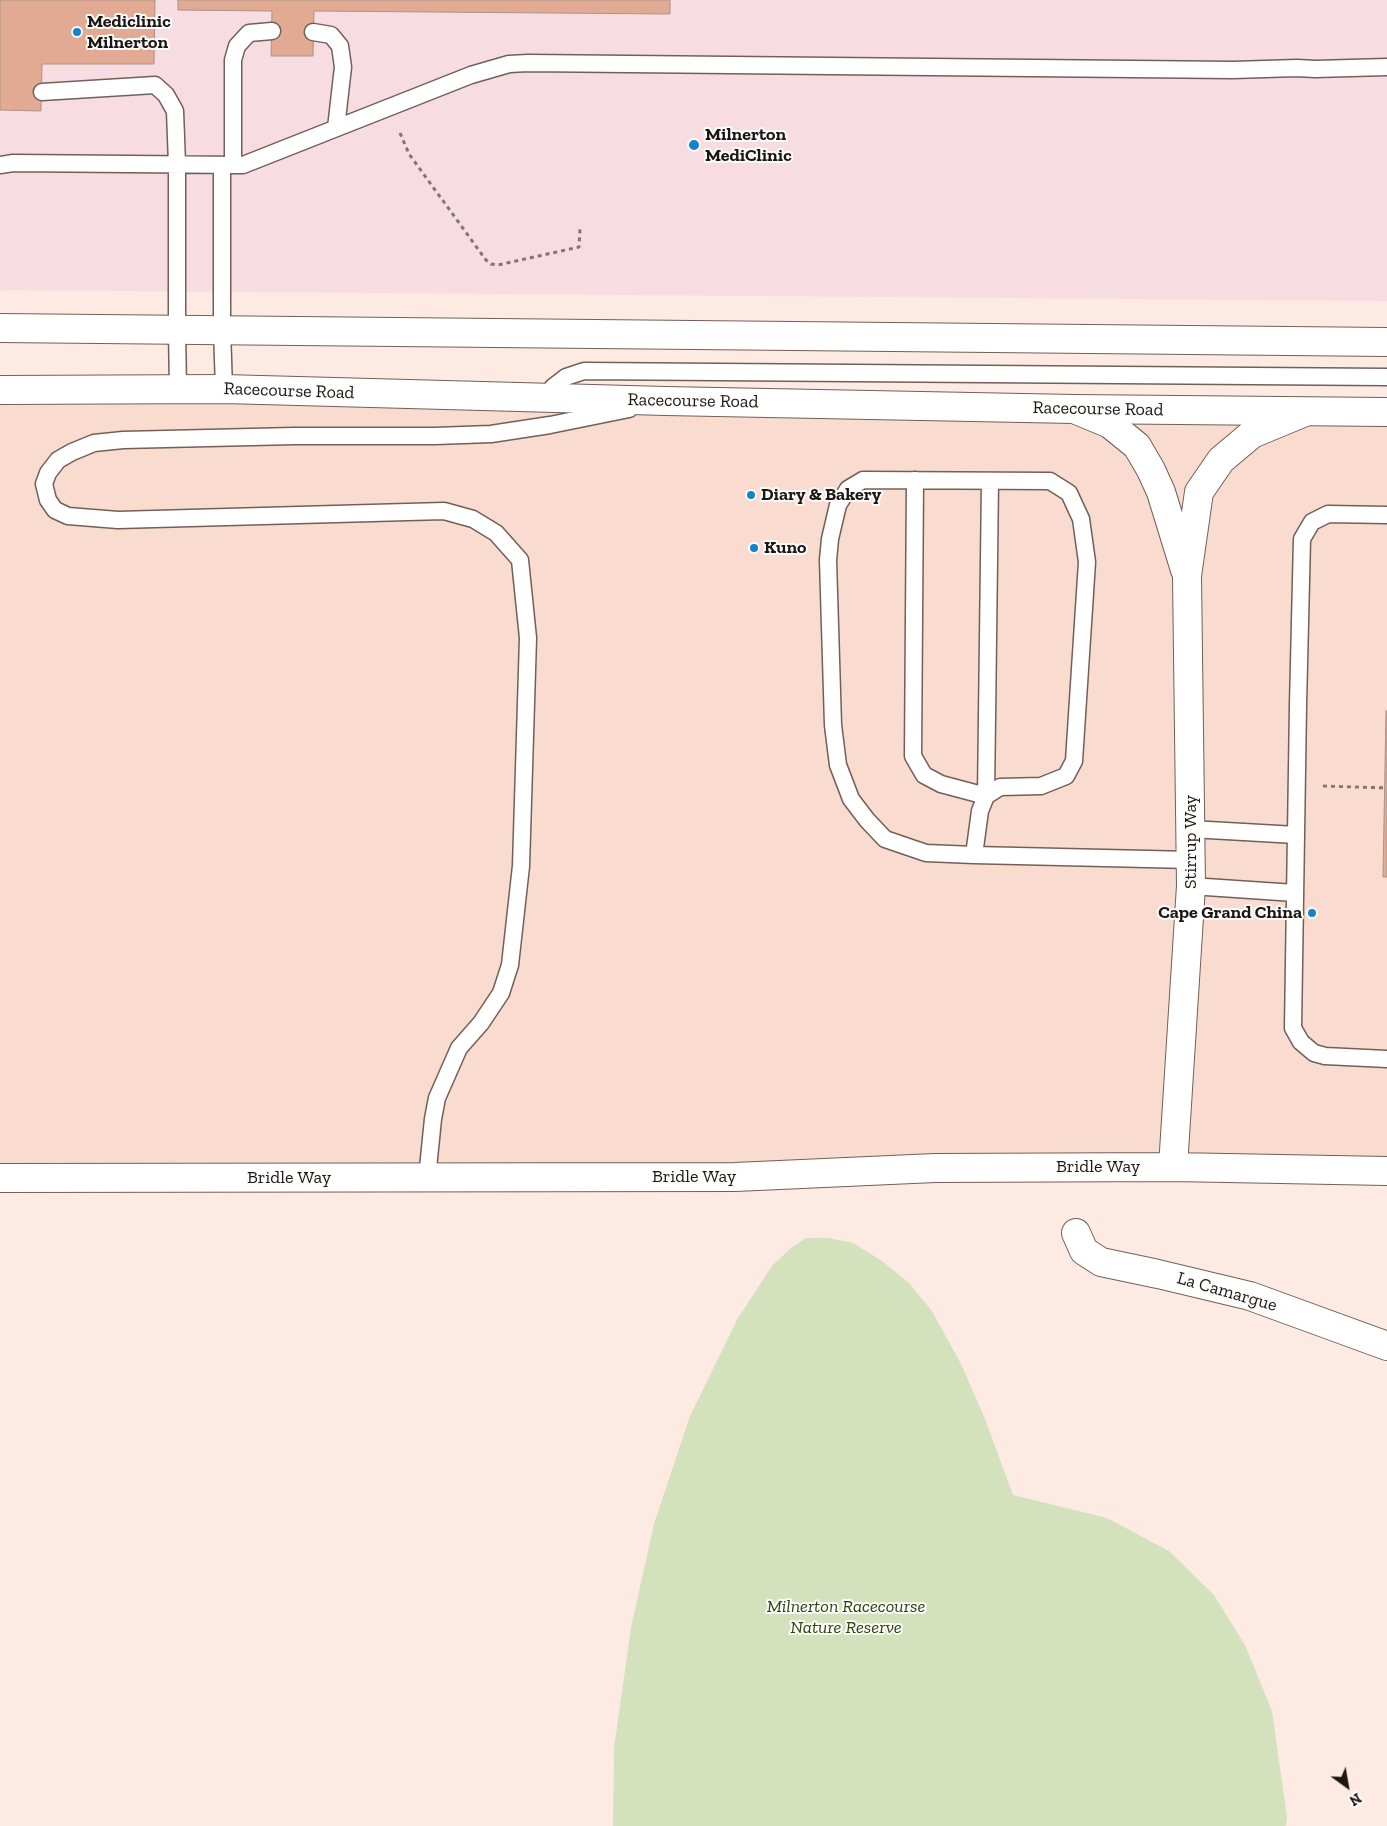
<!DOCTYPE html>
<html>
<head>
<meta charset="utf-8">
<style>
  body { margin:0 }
  #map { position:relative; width:1387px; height:1826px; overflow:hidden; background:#fdeae3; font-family:"Zilla Slab",serif }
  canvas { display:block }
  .north { position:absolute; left:1322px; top:1761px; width:50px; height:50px; -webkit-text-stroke:4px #fcfcfc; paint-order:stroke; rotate:148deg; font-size:14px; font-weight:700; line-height:20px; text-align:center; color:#1d1612 }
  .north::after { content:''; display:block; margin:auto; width:18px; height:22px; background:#1d1612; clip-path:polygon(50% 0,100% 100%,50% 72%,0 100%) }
</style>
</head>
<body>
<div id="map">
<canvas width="1387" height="1826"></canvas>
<div class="north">N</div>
</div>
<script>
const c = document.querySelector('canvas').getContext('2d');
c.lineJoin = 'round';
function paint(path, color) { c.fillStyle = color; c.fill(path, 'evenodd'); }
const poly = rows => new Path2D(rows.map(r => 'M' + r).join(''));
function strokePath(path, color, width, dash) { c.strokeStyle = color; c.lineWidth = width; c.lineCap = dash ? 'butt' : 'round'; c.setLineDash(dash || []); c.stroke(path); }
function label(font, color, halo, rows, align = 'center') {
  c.font = font + ' "Zilla Slab",serif'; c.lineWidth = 4; c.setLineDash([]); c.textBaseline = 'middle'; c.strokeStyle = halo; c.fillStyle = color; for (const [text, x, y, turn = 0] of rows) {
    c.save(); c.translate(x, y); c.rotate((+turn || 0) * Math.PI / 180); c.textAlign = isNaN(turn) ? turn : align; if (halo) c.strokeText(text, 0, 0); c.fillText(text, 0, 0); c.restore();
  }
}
paint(poly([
  [0,390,1387,412,1387,1171,0,1178]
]), '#fadbcf');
paint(poly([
  [0,0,1387,0,1387,301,0,290]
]), '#f7dde2');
paint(poly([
  [806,1238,829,1238,853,1243,882,1261,909,1283,932,1311,962,1366,985,1419,1013,1495,1107,1518,1169,1551,1214,1595,1245,1645,1272,1711,1287,1817,1286,1826,613,1826,614,1748,631,1628,654,1524,690,1416,738,1318,772,1266,791,1248]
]), '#d3e2bc');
const building = poly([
  [0,0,155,0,154,64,42,64,41,111,0,110,0,0],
  [178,0,670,0,670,14,314,11,313,56,271,56,272,11,178,10,178,0],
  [1386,711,1387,711,1387,877,1383,877,1386,711]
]);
paint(building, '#e2aa93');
strokePath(building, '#a9948b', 1);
const lane = poly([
  [313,32,331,35,340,46,343,67,336,128],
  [42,92,155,85,166,95,175,111,177,164,177,329,178,389],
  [0,165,13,163,243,165,471,75,509,64,528,63,1233,70,1297,68,1315,69,1387,67],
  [222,165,222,329,224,389],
  [233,165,233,60,237,46,249,33,272,31],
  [548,398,553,387,566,377,584,371,1387,377],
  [915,480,913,756,924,775,941,784,986,796,990,481],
  [1387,515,1328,514,1312,522,1302,539,1298,705,1293,1028,1301,1042,1314,1053,1325,1056,1387,1059],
  [1191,829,1296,835],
  [974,855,980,811,986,796,1000,787,1041,786,1066,776,1074,761,1087,562,1081,519,1069,493,1050,481,863,480,848,489,838,505,830,539,828,560,833,725,838,765,851,799,867,820,885,839,926,853,974,855,1191,860],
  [1191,886,1295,893],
  [427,1178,433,1119,437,1098,459,1048,481,1023,501,993,510,965,521,866,528,638,520,560,496,533,473,519,444,511,118,520,68,516,55,510,48,500,44,484,48,473,58,460,72,452,94,443,123,440,294,436,435,436,491,434,550,425,629,409]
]);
const street = poly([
  [1074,409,1110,424,1137,446,1151,470,1161,492,1185,570],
  [1173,1167,1191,886,1187,576,1199,492,1221,460,1252,434,1305,412],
  [0,1178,735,1177,935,1168,1173,1167,1387,1171],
  [1076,1233,1084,1251,1101,1262,1158,1274,1250,1296,1387,1346]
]);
const secondary = poly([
  [0,328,1387,342],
  [0,390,224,389,666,401,1074,409,1387,412]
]);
strokePath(lane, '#725f57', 19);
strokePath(street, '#725f57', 30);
strokePath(secondary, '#725f57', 30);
strokePath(poly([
  [400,133,409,154,486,260,491,264,498,265,579,247,580,229],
  [1323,786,1387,788]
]), '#827670', 3, [4, 4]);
strokePath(lane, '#fff', 16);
strokePath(street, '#fff', 28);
strokePath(secondary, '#fff', 28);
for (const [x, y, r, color] of [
  [77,32,5,"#1283cc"],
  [694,145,6,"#1283cc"],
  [751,495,5,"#1283cc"],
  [754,548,5,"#1283cc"],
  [1312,913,5,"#1283cc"]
]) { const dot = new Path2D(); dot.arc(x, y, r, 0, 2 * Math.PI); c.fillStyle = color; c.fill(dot); strokePath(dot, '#fcfcfc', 2); }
label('bold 18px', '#1d1612', '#fcfcfc', [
  ["Mediclinic",87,22],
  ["Milnerton",87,43],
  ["Milnerton",705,135],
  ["MediClinic",705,156],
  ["Diary & Bakery",761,495],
  ["Kuno",764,548],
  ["Cape Grand China",1302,913,"right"]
], 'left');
label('18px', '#1d1612', '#fcfcfc', [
  ["Racecourse Road",289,391,2],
  ["Racecourse Road",693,401,1],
  ["Racecourse Road",1098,409,1],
  ["Stirrup Way",1191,842,-90],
  ["Bridle Way",1098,1167],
  ["Bridle Way",694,1177],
  ["Bridle Way",289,1178],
  ["La Camargue",1227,1292,16]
]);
label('italic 18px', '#2f4005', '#fcfcfc', [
  ["Milnerton Racecourse",846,1607],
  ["Nature Reserve",846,1628]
]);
</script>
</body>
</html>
